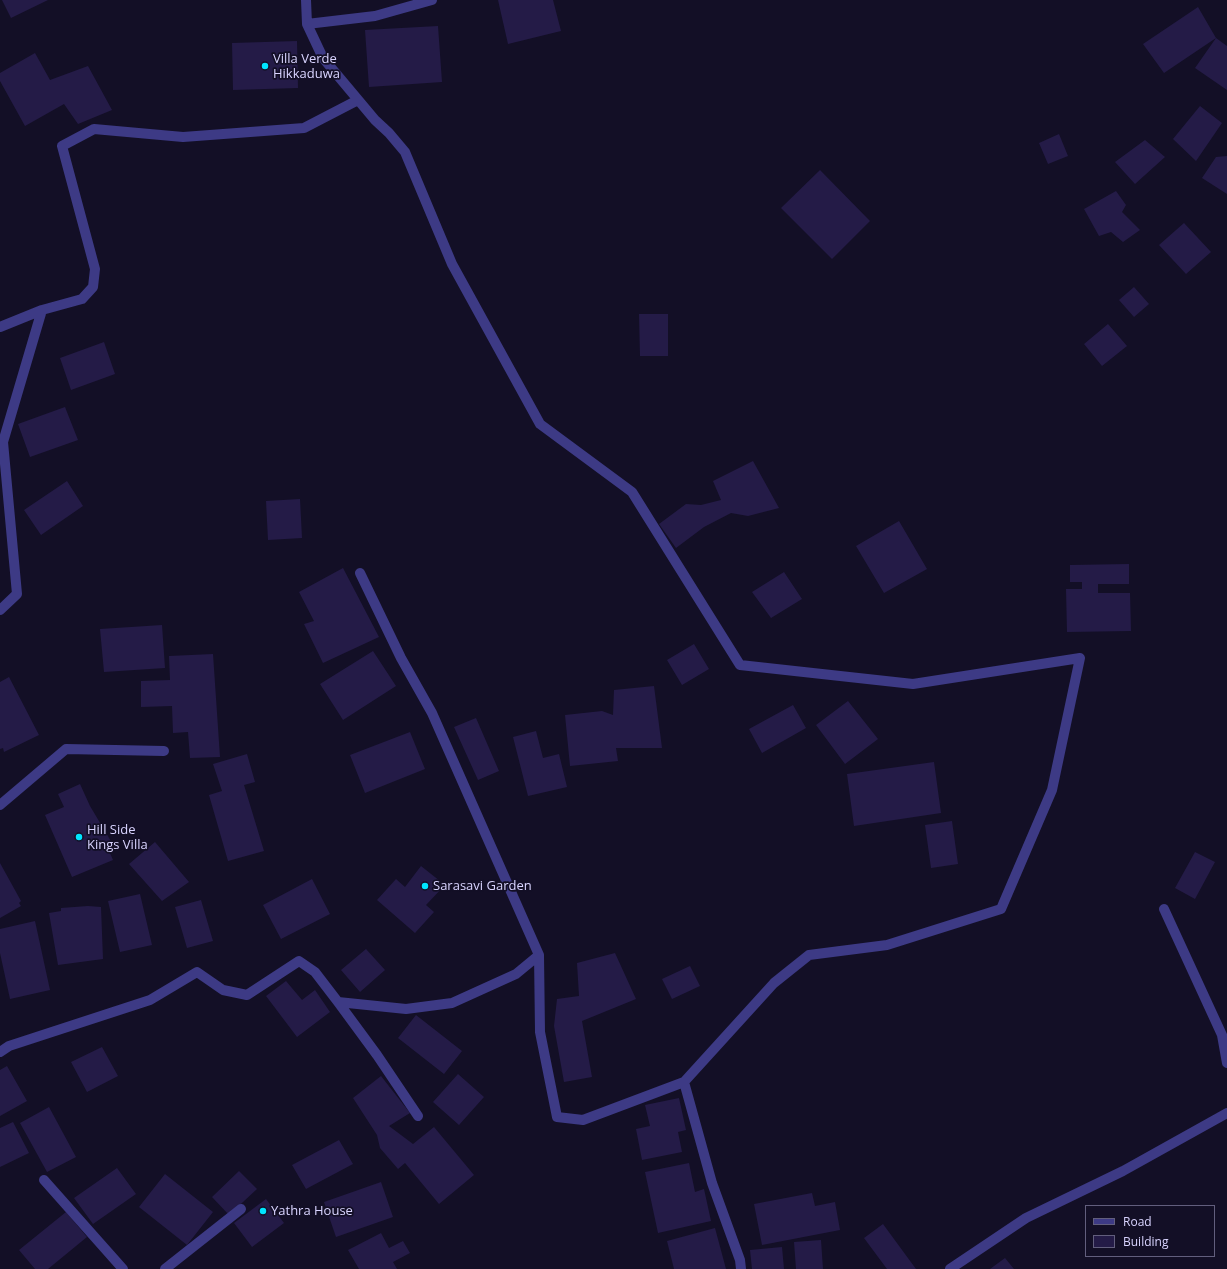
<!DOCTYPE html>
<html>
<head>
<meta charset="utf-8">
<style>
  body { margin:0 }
  #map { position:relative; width:1227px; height:1269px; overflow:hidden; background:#130f26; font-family:"Open Sans",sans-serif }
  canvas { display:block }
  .legend { position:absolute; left:1085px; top:1205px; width:130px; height:52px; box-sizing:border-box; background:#130f26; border:1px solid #625e7d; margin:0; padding:5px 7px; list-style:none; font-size:12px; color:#d9d4ff }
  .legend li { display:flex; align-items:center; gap:8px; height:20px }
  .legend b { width:20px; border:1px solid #625e7d }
</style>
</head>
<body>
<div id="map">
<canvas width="1227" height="1269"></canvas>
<ul class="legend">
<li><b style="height:5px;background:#3d3a85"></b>Road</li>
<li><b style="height:11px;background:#241b47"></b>Building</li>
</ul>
</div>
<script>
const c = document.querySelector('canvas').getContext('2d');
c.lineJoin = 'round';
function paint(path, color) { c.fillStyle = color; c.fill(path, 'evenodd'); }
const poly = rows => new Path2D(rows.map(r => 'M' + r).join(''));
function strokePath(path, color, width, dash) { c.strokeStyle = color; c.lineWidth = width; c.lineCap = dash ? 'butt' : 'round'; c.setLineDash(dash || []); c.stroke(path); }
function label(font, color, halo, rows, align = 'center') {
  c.font = font + ' "Open Sans",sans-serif'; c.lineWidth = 3.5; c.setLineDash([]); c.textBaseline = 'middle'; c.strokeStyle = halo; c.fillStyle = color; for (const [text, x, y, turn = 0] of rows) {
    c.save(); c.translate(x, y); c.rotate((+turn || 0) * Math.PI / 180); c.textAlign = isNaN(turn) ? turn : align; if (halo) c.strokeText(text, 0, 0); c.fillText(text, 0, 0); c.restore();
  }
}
paint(poly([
  [2,0,48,0,11,18],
  [498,0,553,0,561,31,508,44],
  [1198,7,1216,38,1164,73,1143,44],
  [438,26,442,82,369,87,365,30],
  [1216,38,1227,46,1227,90,1195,68],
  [297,41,298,88,233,90,232,43],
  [35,53,50,80,88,66,112,110,78,124,64,104,25,126,0,81,0,73],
  [1200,106,1222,123,1196,161,1173,139],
  [1059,134,1068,156,1048,164,1039,143],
  [1145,140,1165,157,1135,184,1115,162],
  [1227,156,1227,194,1202,178,1216,157],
  [820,170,870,221,832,259,781,208],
  [1116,191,1126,205,1122,212,1140,230,1123,242,1111,232,1099,236,1084,209],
  [1184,223,1211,252,1186,274,1159,245],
  [1134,287,1149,304,1134,317,1119,300],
  [639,314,668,314,668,356,640,356],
  [1108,324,1127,346,1102,366,1084,344],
  [104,342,115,374,71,390,60,358],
  [65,407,78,440,30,457,18,424],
  [753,461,779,508,748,516,731,513,704,527,676,548,659,524,686,504,701,505,721,500,713,481],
  [67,481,83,506,41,535,24,510],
  [300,499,302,538,268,540,266,501],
  [899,521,927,569,884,593,856,546],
  [1129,564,1129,584,1098,584,1098,593,1130,593,1131,631,1067,632,1066,589,1082,589,1082,582,1070,582,1070,565],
  [343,568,379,637,323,663,304,624,314,621,299,592],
  [784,572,802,599,771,618,752,592],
  [162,625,165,668,104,672,100,629],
  [694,644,709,669,682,685,667,660],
  [373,651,396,686,343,720,320,684],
  [213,654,220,757,190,758,188,732,173,733,172,706,141,707,141,681,170,680,169,656],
  [9,677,39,735,4,752,3,748,0,749,0,682],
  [654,686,662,748,616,748,618,761,570,766,565,715,602,711,613,715,614,690],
  [848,701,878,739,845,764,816,725],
  [793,705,806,728,762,753,749,729],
  [476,718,499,771,478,780,454,727],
  [536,731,543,758,559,754,567,787,528,796,513,737],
  [410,732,425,769,365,793,350,755],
  [247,754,255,782,244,785,264,851,228,861,209,795,222,791,213,764],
  [934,762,941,813,854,826,847,774],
  [80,784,90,806,115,848,109,851,113,860,72,877,45,815,64,807,58,794],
  [952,821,958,864,931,868,925,825],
  [155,842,189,882,162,901,129,864],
  [1195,852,1215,862,1195,899,1175,888],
  [0,863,21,901,19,903,21,906,0,918],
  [421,866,445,885,426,905,434,912,415,933,377,900,396,879,405,887],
  [312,879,330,914,281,939,263,905],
  [140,894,152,945,120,952,108,901],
  [201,900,213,941,187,948,175,907],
  [88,906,101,907,103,959,58,965,49,913,61,911,61,908],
  [35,921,50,990,10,999,0,953,0,929],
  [366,949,385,970,360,992,341,970],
  [615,953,636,999,582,1021,592,1077,564,1082,554,1026,557,999,579,996,577,963],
  [690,966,700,986,672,999,662,979],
  [286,981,302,1000,315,990,330,1012,297,1037,266,996],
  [416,1015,462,1051,444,1074,398,1038],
  [102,1047,118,1076,87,1092,71,1062],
  [7,1066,27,1101,0,1116,0,1070],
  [458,1074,484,1097,459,1125,433,1102],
  [381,1076,410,1113,389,1126,413,1144,434,1127,474,1175,439,1204,405,1163,398,1169,380,1148,377,1135,353,1098],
  [679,1098,686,1130,678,1132,682,1152,642,1160,636,1129,650,1126,645,1105],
  [49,1107,76,1157,47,1172,20,1123],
  [13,1122,29,1153,0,1167,0,1128],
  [339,1140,353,1164,306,1189,292,1165],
  [689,1163,695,1192,704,1189,711,1221,658,1233,645,1172],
  [117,1168,136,1194,93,1224,74,1198],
  [239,1171,257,1189,229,1215,212,1197],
  [165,1174,213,1212,187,1245,139,1207],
  [381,1182,393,1217,336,1237,324,1202],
  [812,1193,815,1206,835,1202,840,1230,762,1245,754,1204],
  [266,1199,284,1223,252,1247,234,1223],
  [66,1212,87,1237,48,1269,35,1269,19,1250],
  [883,1224,916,1269,887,1269,864,1238],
  [715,1228,726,1269,674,1269,667,1241],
  [381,1233,389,1248,403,1241,410,1253,393,1262,397,1269,359,1269,348,1250],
  [821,1240,823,1269,796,1269,794,1242],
  [782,1247,784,1269,752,1269,750,1250],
  [1005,1258,1014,1269,990,1269]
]), '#241b47');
strokePath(poly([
  [306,0,307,24,323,58,375,120,389,133,405,152,452,264,540,424,632,492,740,665,913,684,1080,658,1052,790,1001,909,887,945,809,955,774,983,684,1082],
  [307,24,375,16,432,0],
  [0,327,42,310],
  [360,573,401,658,432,713,539,955],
  [0,610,17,594,3,442,42,310,82,299,93,287,95,269,62,146,94,129,183,137,304,128,358,100],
  [0,805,66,749,164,751],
  [1164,909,1222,1035,1227,1063],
  [338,1002,406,1009,452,1003,516,974,539,955,540,1032,557,1117,583,1120,684,1082,712,1183,740,1260,741,1269],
  [0,1052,9,1046,150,1000,197,972,223,990,247,995,299,961,315,972,338,1002,377,1055,418,1116],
  [44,1180,123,1269],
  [165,1269,241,1209],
  [950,1269,1026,1218,1123,1171,1227,1113]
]), '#3d3a85', 10);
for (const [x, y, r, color] of [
  [265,66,4,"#00e5ff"],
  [79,837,4,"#00e5ff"],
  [425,886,4,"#00e5ff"],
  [263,1211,4,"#00e5ff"]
]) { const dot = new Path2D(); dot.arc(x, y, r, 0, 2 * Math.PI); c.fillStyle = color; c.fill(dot); strokePath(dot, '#130f26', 1.5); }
label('13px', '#d9d4ff', '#130f26', [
  ["Villa Verde",273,59],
  ["Hikkaduwa",273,74],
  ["Hill Side",87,830],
  ["Kings Villa",87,845],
  ["Sarasavi Garden",433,886],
  ["Yathra House",271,1211]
], 'left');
</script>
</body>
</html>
